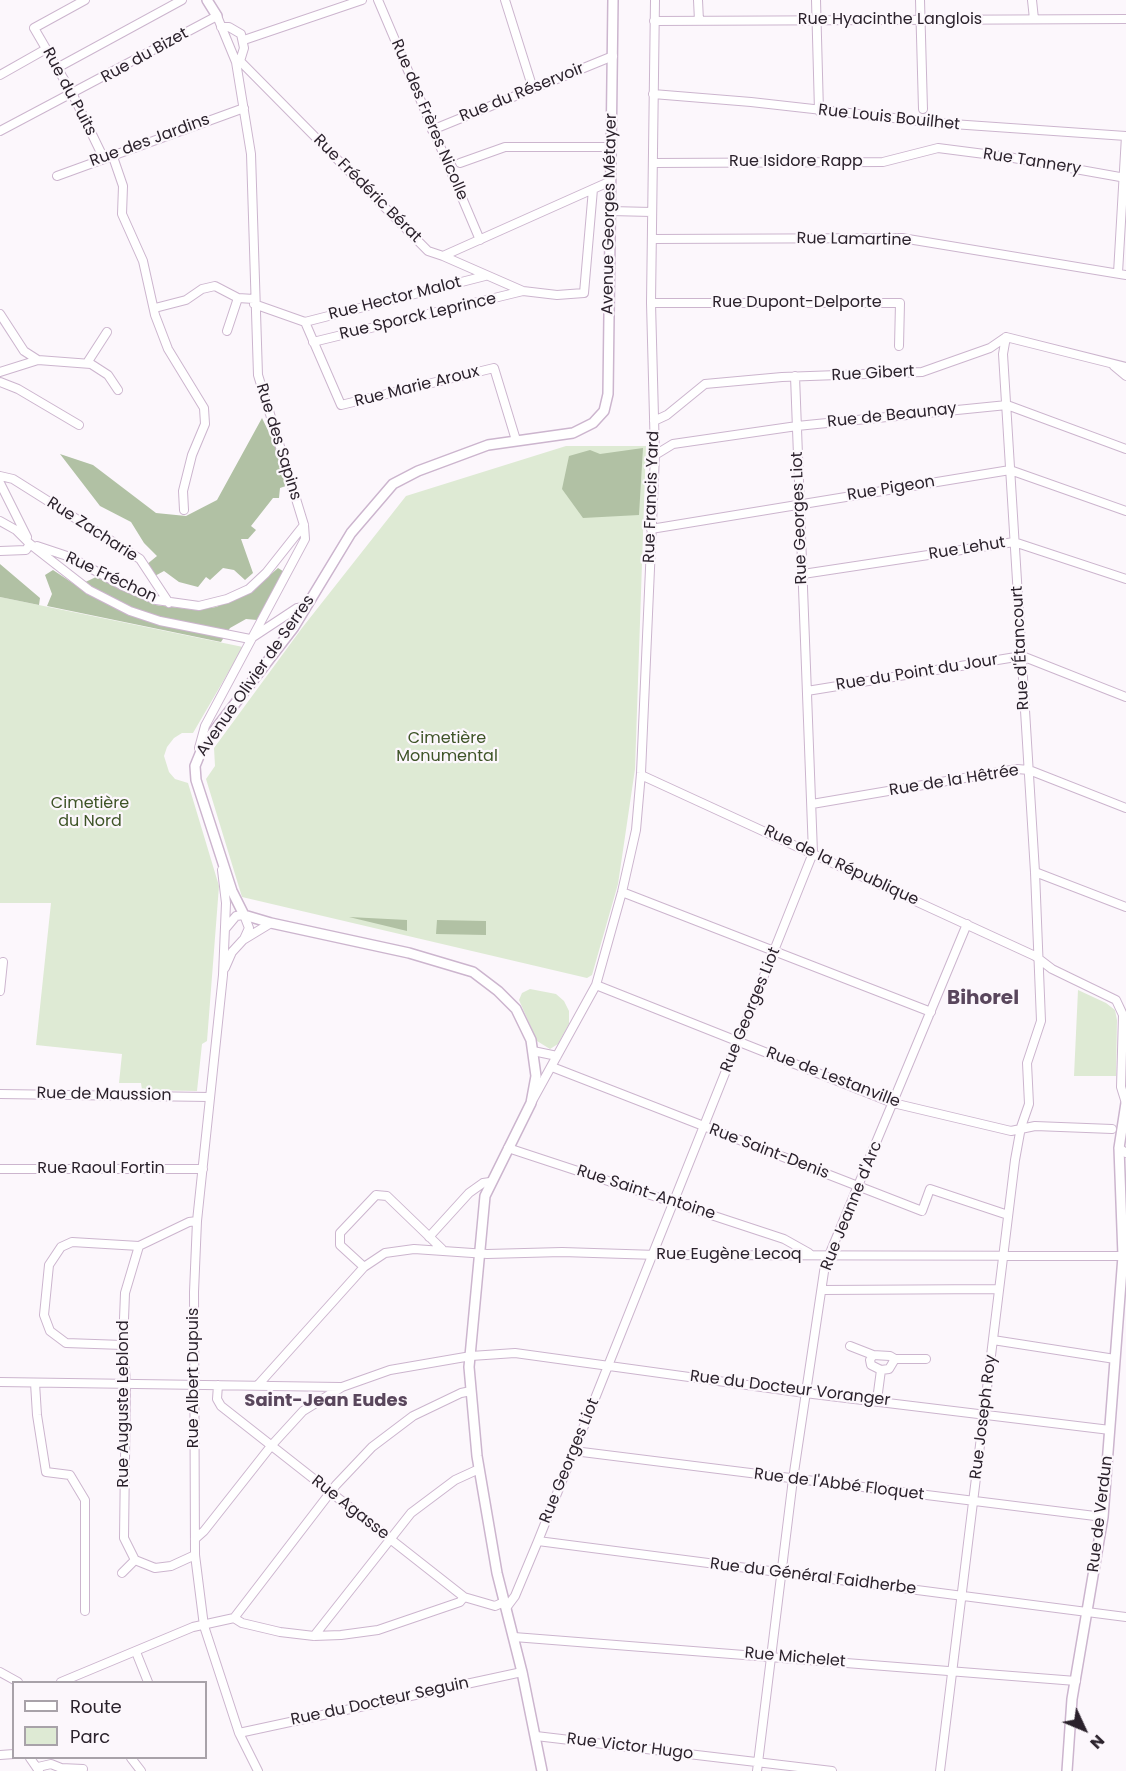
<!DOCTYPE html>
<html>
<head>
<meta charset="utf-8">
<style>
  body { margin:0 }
  #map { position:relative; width:1126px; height:1771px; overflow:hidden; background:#fcf7fc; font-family:Poppins,sans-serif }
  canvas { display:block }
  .legend { position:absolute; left:12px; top:1681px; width:195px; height:78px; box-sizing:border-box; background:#fcf7fc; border:2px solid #a8a2a9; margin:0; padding:8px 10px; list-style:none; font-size:18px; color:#2b222c }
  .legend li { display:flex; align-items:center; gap:12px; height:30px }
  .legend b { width:30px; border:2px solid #a8a2a9 }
  .north { position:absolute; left:1054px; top:1699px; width:60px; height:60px; -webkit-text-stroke:4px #fcf7fc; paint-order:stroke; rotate:134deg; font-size:16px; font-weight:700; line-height:24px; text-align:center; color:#2b222c }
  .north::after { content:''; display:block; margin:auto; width:21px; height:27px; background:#2b222c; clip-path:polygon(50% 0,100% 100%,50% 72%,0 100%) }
</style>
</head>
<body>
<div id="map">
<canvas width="1126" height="1771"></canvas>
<ul class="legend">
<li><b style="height:8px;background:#fff"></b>Route</li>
<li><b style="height:16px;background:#deead4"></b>Parc</li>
</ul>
<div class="north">N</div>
</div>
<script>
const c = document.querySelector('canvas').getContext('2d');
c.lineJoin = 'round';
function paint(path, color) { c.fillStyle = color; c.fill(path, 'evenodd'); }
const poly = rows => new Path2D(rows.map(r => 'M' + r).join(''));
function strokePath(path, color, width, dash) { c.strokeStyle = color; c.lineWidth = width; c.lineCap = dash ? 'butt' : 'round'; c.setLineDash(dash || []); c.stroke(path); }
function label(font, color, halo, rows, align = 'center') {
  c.font = font + ' Poppins,sans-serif'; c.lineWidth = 4.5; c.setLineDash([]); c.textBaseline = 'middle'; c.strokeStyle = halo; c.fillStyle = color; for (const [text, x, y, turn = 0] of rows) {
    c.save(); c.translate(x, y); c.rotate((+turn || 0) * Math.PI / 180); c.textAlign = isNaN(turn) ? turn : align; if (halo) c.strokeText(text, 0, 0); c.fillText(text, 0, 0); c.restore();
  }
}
paint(poly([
  [566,446,646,446,635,769,618,884,592,975,587,978,242,897,206,779,215,766,214,748,302,628,406,496],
  [0,597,243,647,193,733,182,733,174,738,167,747,164,756,169,772,175,779,188,783,219,886,207,1041,202,1044,197,1091,142,1090,141,1083,119,1083,122,1054,36,1045,51,903,0,903],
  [530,989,556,994,564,1001,569,1011,569,1024,558,1044,550,1049,537,1041,519,1000,522,993],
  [1078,990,1106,1003,1115,1010,1117,1020,1116,1076,1074,1076]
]), '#deead4');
paint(poly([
  [262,418,277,449,286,486,280,488,279,498,273,498,251,526,256,530,248,539,241,539,253,573,245,580,234,570,223,568,210,580,206,577,198,587,179,582,164,571,153,577,146,565,157,556,144,543,131,522,100,506,60,454,93,465,156,513,186,516,217,500],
  [643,448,639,515,583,518,562,489,569,456,590,450,600,454],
  [0,564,40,598,39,605,0,597],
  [278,568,286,573,257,620,246,619,230,628,221,642,47,606,52,594,45,575,53,570,77,586,96,577,156,605,196,610,216,607,251,592],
  [349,917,407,920,407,931],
  [437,920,486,921,486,935,436,934]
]), '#b1c1a4');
const minor = poly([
  [85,0,34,28,73,95,103,157],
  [378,0,480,240],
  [505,0,533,89],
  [698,0,699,21],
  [816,0,819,111],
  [920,0,923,109],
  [1032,0,1034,19],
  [654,21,1126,19],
  [221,27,229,27,241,34,244,48,240,61],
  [244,40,362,0],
  [240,61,428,251,443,256,611,181],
  [57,68,182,0],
  [0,75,46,49],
  [653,94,751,102,938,123,1126,136],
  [432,130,613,56],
  [0,131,217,16,236,62,251,154,258,375,304,525,305,539,205,726,199,748],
  [112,154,123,186,122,214,143,261,155,315,168,349,204,408,205,424,192,455,183,491,184,510],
  [460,163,505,147,611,147],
  [653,163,883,162,938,148,1008,157,1126,178],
  [57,176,244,108],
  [610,211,652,212],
  [652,239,902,238,1126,275],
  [443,256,523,291,557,295,584,293,593,189],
  [1118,273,1126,136],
  [651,303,900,303,899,346],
  [254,304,305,322,341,405,494,368,516,440],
  [155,308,186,300,202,289,215,286,238,298,254,299],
  [0,314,24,351,38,360],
  [305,322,485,276],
  [227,331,238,298],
  [313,342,523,291],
  [87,363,107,332],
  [1114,366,1126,376],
  [0,372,38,360,91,364,108,375,118,390],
  [0,382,18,389,79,425],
  [654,421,667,415,705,384,782,377,922,372,990,348,1006,337,1126,367],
  [655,455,673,444,797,426,1007,405,1126,449],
  [0,476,13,479,140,559,169,603],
  [0,483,27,537],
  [0,521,16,530,30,544,89,590,130,611,160,621,250,639,297,608,305,607],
  [651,529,1010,470,1126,511],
  [37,546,70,557,123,586,156,600,199,606,227,599,249,589,266,573,304,525],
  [0,551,26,550,30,544],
  [803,574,1014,542,1126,579],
  [807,691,1022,656,1126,697],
  [641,775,1035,956,1052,969,1116,1000,1123,1015,1121,1087,1126,1103],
  [812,804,1017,769,1029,770,1126,808],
  [222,870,226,903,223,975,197,1221,194,1292,195,1555,204,1626,239,1733,258,1771],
  [1035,872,1126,907],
  [622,892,931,1012],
  [226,928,236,916,244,915,249,928,244,939],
  [225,968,232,952,243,940,271,923],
  [596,985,893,1103,1011,1131,1035,1126,1112,1129],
  [0,991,3,962],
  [533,1051,557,1056],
  [552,1067,922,1211,930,1189,1008,1215],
  [0,1094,209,1097],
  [531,1103,596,985,622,892,636,830,641,773,655,455,651,303,655,0],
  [508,1148,784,1239,809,1253],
  [1119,1148,1126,1153],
  [0,1169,203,1169],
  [429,1237,469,1193,483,1183,490,1182],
  [364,1267,340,1245,340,1233,376,1195,387,1196,442,1249],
  [822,1290,999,1289],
  [993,1340,1115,1359],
  [123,1345,66,1343,50,1331,44,1315,49,1265,61,1247,72,1242,139,1246],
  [850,1346,873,1355],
  [895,1359,926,1359],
  [0,1382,340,1387],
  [35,1383,37,1415,46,1472,70,1475,85,1500,85,1611],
  [218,1385,217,1399,221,1406,464,1597,495,1606,504,1602],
  [258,1385,364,1267,385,1253,414,1249,487,1254,562,1252,657,1255,1123,1256],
  [877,1400,881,1370,871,1365,870,1360,873,1355,890,1356,895,1359,889,1369,881,1370],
  [574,1451,1103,1517],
  [195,1539,204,1531,271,1446,303,1411,342,1387,390,1370,471,1356,515,1353,805,1393,1110,1430],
  [538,1541,1126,1617],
  [195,1555,171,1566,155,1568,135,1560,124,1538,126,1383,123,1345,125,1293,139,1246,189,1222,197,1221],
  [122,1573,135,1560],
  [506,1608,515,1596,538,1541,813,853,795,376],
  [234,1618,336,1485,372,1447,413,1416,461,1393,471,1391],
  [314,1636,411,1513,455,1480,479,1469],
  [514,1637,1076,1681],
  [136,1652,148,1682],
  [0,1672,18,1682],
  [61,1682,193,1627,234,1618,242,1623,280,1632,314,1636,341,1635,378,1630,460,1602,464,1597],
  [239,1733,522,1672],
  [536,1736,832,1771],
  [0,1755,14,1754],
  [30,1758,39,1771],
  [131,1758,141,1771],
  [38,1767,51,1764,61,1768,83,1769],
  [757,1771,793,1479,825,1265,967,924],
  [940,1771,1015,1160,1021,1127,1029,1104,1027,1063,1041,1021,1035,872,1003,354,1006,337]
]);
const tertiary = poly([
  [207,0,217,16],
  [542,1771,522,1672,497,1573,477,1456,469,1367,485,1196,531,1103,536,1076,531,1040,516,1009,498,991,473,972,409,953,271,923,244,915,232,891,196,780,195,766,204,744,294,627,351,533,393,484,418,471,488,445,573,433,593,423,604,411,608,394,613,0],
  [1067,1771,1072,1699,1103,1517,1123,1256,1119,1148,1126,1103]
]);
strokePath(minor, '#ccb5ce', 10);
strokePath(tertiary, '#ccb5ce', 12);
strokePath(minor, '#fff', 8);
strokePath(tertiary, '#fff', 9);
label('16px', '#2b222c', '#fcf7fc', [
  ["Rue Hyacinthe Langlois",890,20],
  ["Rue du Bizet",145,56,-29],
  ["Rue du Puits",69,92,62],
  ["Rue du Réservoir",522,93,-22],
  ["Rue Louis Bouilhet",889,118,6],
  ["Rue des Frères Nicolle",429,120,67],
  ["Rue des Jardins",150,141,-20],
  ["Rue Isidore Rapp",796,162],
  ["Rue Tannery",1032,162,9],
  ["Rue Frédéric Bérat",367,189,45],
  ["Avenue Georges Métayer",610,214,-89],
  ["Rue Lamartine",854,240,1],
  ["Rue Hector Malot",395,299,-14],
  ["Rue Dupont-Delporte",797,303],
  ["Rue Sporck Leprince",418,317,-13],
  ["Rue Gibert",873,374,-3],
  ["Rue Marie Aroux",417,387,-14],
  ["Rue de Beaunay",892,416,-6],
  ["Rue des Sapins",278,442,73],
  ["Rue Pigeon",891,489,-9],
  ["Rue Francis Yard",652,497,-88],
  ["Rue Georges Liot",800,518,-92],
  ["Rue Zacharie",92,530,33],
  ["Rue Lehut",967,549,-9],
  ["Rue Fréchon",111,578,25],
  ["Rue d'Étancourt",1021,648,-93],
  ["Rue du Point du Jour",917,673,-9],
  ["Avenue Olivier de Serres",256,676,-55],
  ["Rue de la Hêtrée",954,781,-9],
  ["Rue de la République",841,866,25],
  ["Rue Georges Liot",751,1010,-68],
  ["Rue de Lestanville",833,1078,21],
  ["Rue de Maussion",104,1095,1],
  ["Rue Saint-Denis",769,1152,21],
  ["Rue Raoul Fortin",101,1169],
  ["Rue Saint-Antoine",646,1193,18],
  ["Rue Jeanne d'Arc",852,1206,-68],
  ["Rue Eugène Lecoq",729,1255],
  ["Rue Albert Dupuis",194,1378,-90],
  ["Rue du Docteur Voranger",790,1389,7],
  ["Rue Auguste Leblond",124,1404,-90],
  ["Rue Joseph Roy",984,1417,-83],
  ["Rue Georges Liot",570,1461,-68],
  ["Rue de l'Abbé Floquet",839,1485,7],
  ["Rue Agasse",350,1508,38],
  ["Rue de Verdun",1101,1514,-83],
  ["Rue du Général Faidherbe",813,1577,7],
  ["Rue Michelet",795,1658,5],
  ["Rue du Docteur Seguin",380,1702,-12],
  ["Rue Victor Hugo",630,1747,7]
]);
label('16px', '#3e5427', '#fcf7fc', [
  ["Cimetière",447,739],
  ["Monumental",447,757],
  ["Cimetière",90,804],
  ["du Nord",90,822]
]);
label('bold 18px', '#59465c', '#fcf7fc', [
  ["Saint-Jean Eudes",326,1401]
]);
label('bold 20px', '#59465c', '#fcf7fc', [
  ["Bihorel",983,999]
]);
</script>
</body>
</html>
